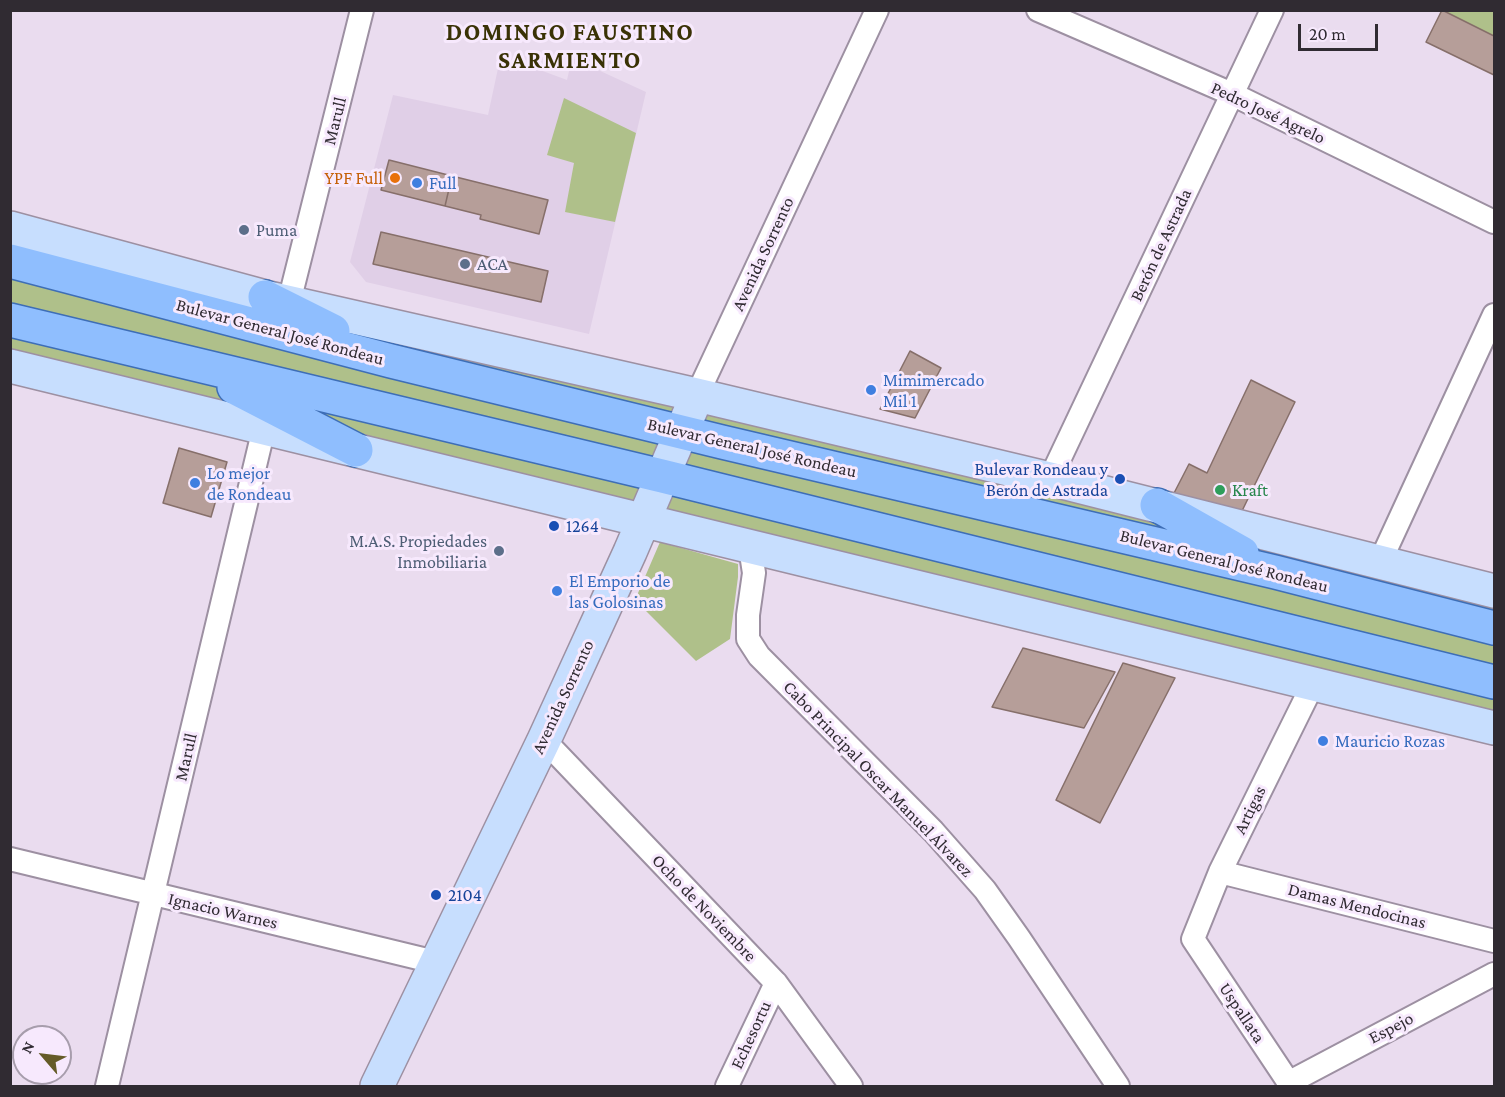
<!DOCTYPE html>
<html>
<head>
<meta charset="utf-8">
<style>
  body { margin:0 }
  #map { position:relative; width:1505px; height:1097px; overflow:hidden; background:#eadcef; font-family:"Crimson Pro",serif }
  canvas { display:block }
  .frame { position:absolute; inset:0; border:12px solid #302b32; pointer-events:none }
  .north { position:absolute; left:12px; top:1025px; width:60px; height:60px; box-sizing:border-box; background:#f7e9fd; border:2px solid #a79dac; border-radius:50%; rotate:298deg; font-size:16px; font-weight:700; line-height:24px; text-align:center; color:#302b32 }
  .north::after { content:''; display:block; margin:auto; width:21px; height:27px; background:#655b28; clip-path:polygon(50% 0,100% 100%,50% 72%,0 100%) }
  .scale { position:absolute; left:1298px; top:24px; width:80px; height:27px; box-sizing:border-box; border:3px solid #302b32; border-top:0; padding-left:8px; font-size:18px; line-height:21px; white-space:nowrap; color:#302b32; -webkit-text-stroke:4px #f7e9fd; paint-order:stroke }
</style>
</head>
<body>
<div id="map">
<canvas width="1505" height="1097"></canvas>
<div class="frame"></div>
<div class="north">N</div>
<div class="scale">20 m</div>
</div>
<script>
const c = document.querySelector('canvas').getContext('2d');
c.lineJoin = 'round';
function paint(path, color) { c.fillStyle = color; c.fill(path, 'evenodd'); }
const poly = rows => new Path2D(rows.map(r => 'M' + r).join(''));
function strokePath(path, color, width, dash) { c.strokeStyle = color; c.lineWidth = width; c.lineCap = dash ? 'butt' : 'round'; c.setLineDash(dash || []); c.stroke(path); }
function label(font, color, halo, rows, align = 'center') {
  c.font = font + ' "Crimson Pro",serif'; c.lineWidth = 6; c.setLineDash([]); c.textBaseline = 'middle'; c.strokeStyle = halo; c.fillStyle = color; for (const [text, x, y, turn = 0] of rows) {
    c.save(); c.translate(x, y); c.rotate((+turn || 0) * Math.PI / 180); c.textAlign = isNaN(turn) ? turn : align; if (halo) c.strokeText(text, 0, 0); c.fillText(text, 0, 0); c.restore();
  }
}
paint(poly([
  [572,58,646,92,589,334,366,282,350,262,393,95,488,115,500,59,540,70,567,80]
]), '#e0cfe7');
paint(poly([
  [1442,11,1494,11,1494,75,1426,42],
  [564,98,636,133,615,222,565,212,574,163,547,155],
  [11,228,1494,591,1494,728,11,366],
  [660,542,738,564,738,577,730,639,696,661,635,600]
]), '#afc08a');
const building = poly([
  [1442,10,1494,36,1494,75,1426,42,1442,10],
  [389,160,452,176,445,206,381,190,389,160],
  [452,176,548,200,539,234,480,219,481,215,445,206,452,176],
  [381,232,548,271,541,302,373,264,381,232],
  [910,351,941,368,915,418,880,409,910,351],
  [1251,380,1295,402,1241,513,1172,497,1189,464,1207,473,1251,380],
  [179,448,227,462,211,517,163,503,179,448],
  [1023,648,1115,672,1084,728,992,707,1023,648],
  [1123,663,1175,678,1100,823,1056,800,1123,663]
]);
paint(building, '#b69e99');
strokePath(building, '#866f6a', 1.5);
const minor = poly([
  [1038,10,1232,94,1494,222],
  [289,302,362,10],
  [697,395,877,10],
  [1050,479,1272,10],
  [750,547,754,573,748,615,748,639,759,656,933,831,985,890,1019,938,1118,1086],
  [1380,562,1494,315],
  [544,740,776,983,851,1086],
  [10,859,435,962],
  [1220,872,1494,941],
  [1288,1083,1494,974],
  [107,1086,264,428],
  [727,1086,776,983],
  [1291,1086,1193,939,1220,872,1313,684]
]);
const secondary = poly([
  [10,228,265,297,697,395,1050,479,1494,591],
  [10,366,1494,728],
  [377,1086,544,740,630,552,693,405]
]);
const primary = poly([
  [10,261,391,361,722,442,1275,572,1494,628],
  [265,297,333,331],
  [10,320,662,476,1494,682],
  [234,387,356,450],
  [1157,505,1242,553]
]);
strokePath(minor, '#9d90a2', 26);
strokePath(secondary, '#9d90a2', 36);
strokePath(primary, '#3e6eb6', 36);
strokePath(minor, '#fff', 22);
strokePath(secondary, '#c7defe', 33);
strokePath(primary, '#8fbefe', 33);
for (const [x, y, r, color] of [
  [395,178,6,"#e8710a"],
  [417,183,6,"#3f7fe0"],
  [244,230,6,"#5c6f8a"],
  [465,264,6,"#5c6f8a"],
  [871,390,6,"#3f7fe0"],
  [1120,479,6,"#1a4fb4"],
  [195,483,6,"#3f7fe0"],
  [1220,490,6,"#2e9e5b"],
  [554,526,6,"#1a4fb4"],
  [499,551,6,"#5c6f8a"],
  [557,591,6,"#3f7fe0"],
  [1323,741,6,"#3f7fe0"],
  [436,895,6,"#1a4fb4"]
]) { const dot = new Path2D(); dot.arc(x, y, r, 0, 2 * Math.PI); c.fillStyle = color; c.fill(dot); strokePath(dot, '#f7e9fd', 2); }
label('18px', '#302b32', '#f7e9fd', [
  ["Pedro José Agrelo",1268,113,25],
  ["Marull",335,121,-76],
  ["Berón de Astrada",1161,245,-65],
  ["Avenida Sorrento",763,254,-65],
  ["Bulevar General José Rondeau",280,332,15],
  ["Bulevar General José Rondeau",752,448,13],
  ["Bulevar General José Rondeau",1224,561,14],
  ["Avenida Sorrento",563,697,-65],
  ["Marull",186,757,-77],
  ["Cabo Principal Oscar Manuel Álvarez",878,779,46],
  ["Artigas",1250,810,-64],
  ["Damas Mendocinas",1357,906,14],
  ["Ocho de Noviembre",704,908,46],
  ["Ignacio Warnes",223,911,13],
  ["Uspallata",1242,1013,56],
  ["Espejo",1391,1028,-28],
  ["Echesortu",751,1035,-65]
]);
label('18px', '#c56008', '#f7e9fd', [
  ["YPF Full",383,178]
], 'right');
label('18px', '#366cbe', '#f7e9fd', [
  ["Full",429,183],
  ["Mimimercado",883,380],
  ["Mil 1",883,401],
  ["Lo mejor",207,473],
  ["de Rondeau",207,494],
  ["El Emporio de",569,581],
  ["las Golosinas",569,602],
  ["Mauricio Rozas",1335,741]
], 'left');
label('18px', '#4e5e75', '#f7e9fd', [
  ["Puma",256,230],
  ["ACA",477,264],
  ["M.A.S. Propiedades",487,541,"right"],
  ["Inmobiliaria",487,562,"right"]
], 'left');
label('18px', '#164399', '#f7e9fd', [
  ["Bulevar Rondeau y",1108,469,"right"],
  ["Berón de Astrada",1108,490,"right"],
  ["1264",566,526],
  ["2104",448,895]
], 'left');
label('18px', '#27864d', '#f7e9fd', [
  ["Kraft",1232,490]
], 'left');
c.letterSpacing = '1.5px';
label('bold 24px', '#3a3206', '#f7e9fd', [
  ["DOMINGO FAUSTINO",570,33],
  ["SARMIENTO",570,61]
]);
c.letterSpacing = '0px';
</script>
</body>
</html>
